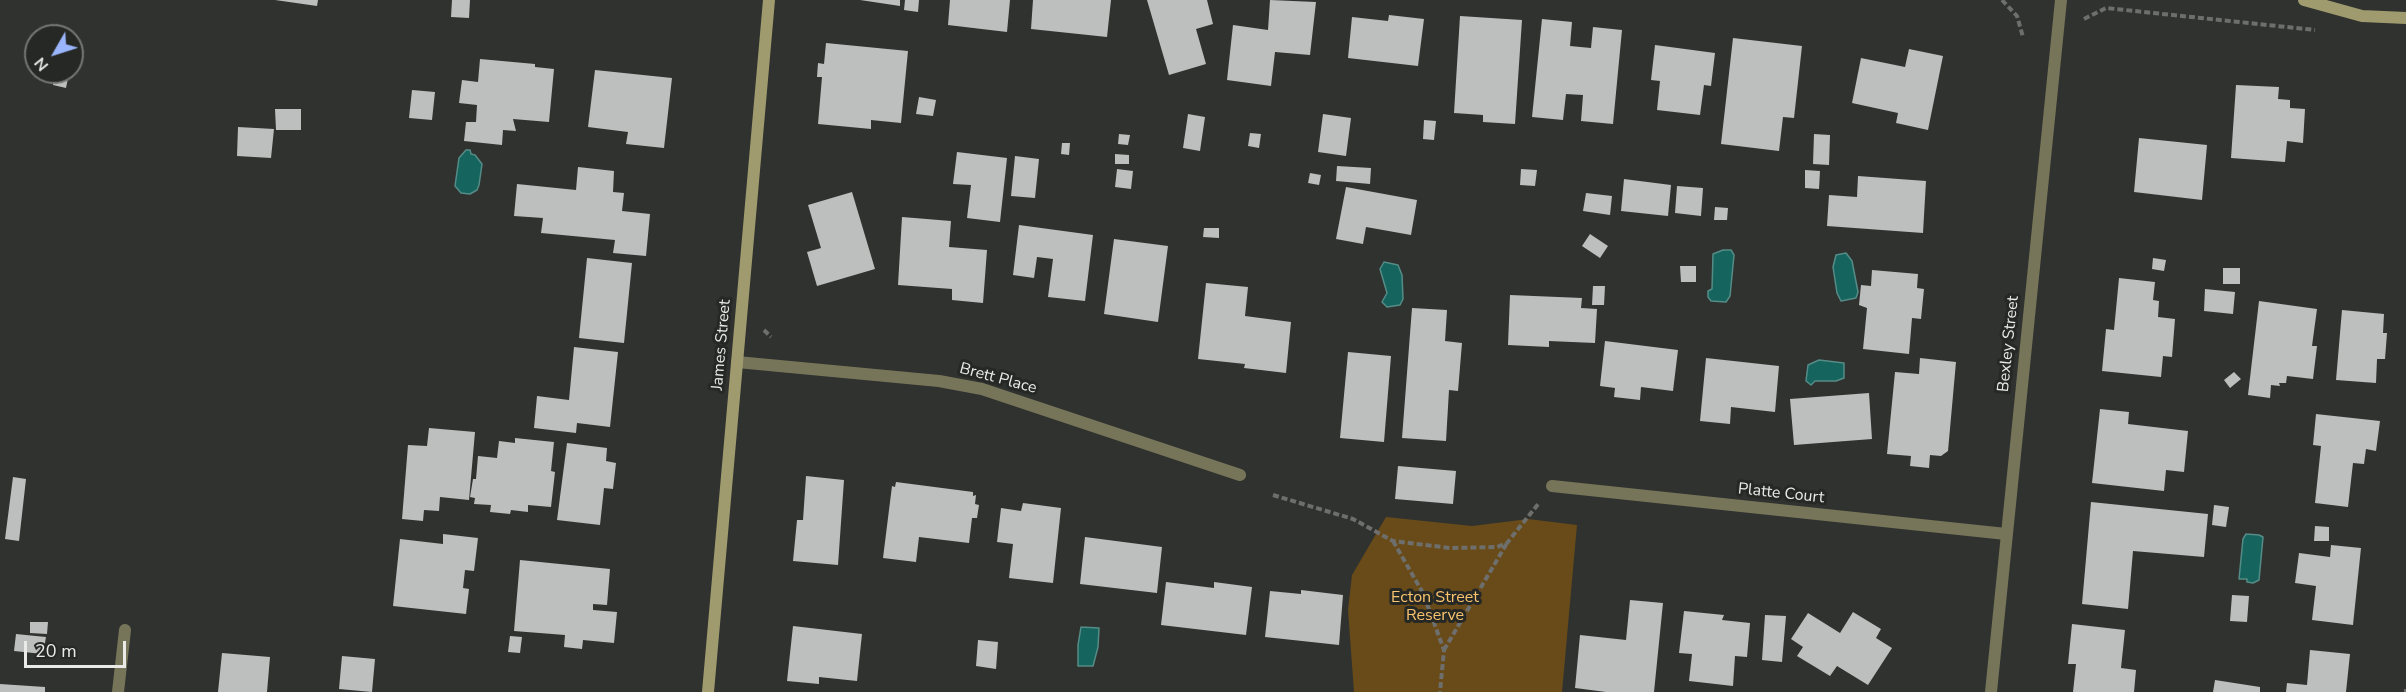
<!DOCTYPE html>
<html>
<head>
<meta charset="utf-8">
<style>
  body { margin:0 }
  #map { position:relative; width:2406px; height:692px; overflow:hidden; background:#30322f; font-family:"Nunito Sans",sans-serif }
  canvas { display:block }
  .north { position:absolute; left:24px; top:24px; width:60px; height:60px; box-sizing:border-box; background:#262825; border:2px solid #747673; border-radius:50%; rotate:231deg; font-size:16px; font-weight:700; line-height:24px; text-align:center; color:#eaebe9 }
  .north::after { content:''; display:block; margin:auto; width:21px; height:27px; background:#9ab5fd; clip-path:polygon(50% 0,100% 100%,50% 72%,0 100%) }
  .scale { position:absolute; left:24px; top:641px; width:102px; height:27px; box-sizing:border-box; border:3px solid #eaebe9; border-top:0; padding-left:8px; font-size:18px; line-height:21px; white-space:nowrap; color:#eaebe9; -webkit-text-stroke:4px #262825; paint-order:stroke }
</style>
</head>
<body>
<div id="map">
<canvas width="2406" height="692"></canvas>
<div class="north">N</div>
<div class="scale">20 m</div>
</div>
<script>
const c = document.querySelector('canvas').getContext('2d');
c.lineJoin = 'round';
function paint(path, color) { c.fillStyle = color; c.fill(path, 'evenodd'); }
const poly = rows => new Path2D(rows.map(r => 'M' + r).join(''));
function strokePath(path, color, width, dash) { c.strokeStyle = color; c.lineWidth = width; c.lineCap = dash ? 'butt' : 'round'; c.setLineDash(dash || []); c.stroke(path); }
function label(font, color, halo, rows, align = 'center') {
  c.font = font + ' "Nunito Sans",sans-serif'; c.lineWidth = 6; c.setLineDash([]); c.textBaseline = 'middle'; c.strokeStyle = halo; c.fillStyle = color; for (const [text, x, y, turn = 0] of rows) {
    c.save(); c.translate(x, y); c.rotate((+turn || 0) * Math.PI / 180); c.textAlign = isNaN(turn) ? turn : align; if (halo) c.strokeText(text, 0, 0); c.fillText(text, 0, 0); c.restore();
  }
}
paint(poly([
  [1386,517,1472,526,1528,519,1577,525,1562,692,1354,692,1348,610,1352,575]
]), '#684b19');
const water = poly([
  [466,150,470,150,471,154,475,155,482,164,479,185,477,190,470,194,461,193,455,186,459,158,466,150],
  [1723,250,1731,250,1734,255,1730,296,1726,302,1711,301,1708,297,1708,291,1712,289,1713,254,1723,250],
  [1846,253,1852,261,1858,292,1856,298,1841,301,1837,293,1833,267,1836,255,1846,253],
  [1384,262,1398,265,1402,275,1403,299,1400,305,1387,307,1382,302,1387,293,1380,269,1384,262],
  [1819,360,1844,363,1844,378,1836,381,1815,381,1811,385,1806,381,1808,365,1819,360],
  [2246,534,2259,535,2263,537,2259,580,2253,583,2247,582,2247,579,2239,579,2243,539,2246,534],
  [1081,627,1099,628,1098,647,1093,666,1078,666,1078,645,1081,627]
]);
paint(water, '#15645d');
strokePath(water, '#558c87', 1.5);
paint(poly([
  [275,0,318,0,317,6],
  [452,0,470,0,469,18,451,17],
  [860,0,900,0,900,6],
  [905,0,919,0,918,12,904,10],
  [950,0,1010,0,1007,32,948,25],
  [1033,0,1111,0,1107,37,1031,29],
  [1147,0,1207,0,1213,24,1196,29,1206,64,1169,75],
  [1270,0,1316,2,1310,55,1275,52,1271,86,1227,80,1233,25,1268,30],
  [1389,15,1424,19,1418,66,1348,58,1352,17,1388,21],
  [1460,16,1522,20,1515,124,1483,122,1483,115,1454,113],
  [1542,19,1572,22,1570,46,1591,48,1593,27,1622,30,1613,124,1581,121,1583,95,1566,94,1563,120,1532,117],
  [1733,38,1802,46,1794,118,1783,117,1779,151,1721,144],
  [826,43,908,51,901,123,871,120,871,129,818,124,822,77,817,77,818,63,824,64],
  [1655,45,1715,53,1711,86,1704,85,1700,115,1657,110,1660,81,1651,80],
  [1909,49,1943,56,1928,130,1896,123,1898,113,1852,103,1861,58,1905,67],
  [480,59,535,64,535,67,554,69,549,122,513,119,516,131,503,130,502,145,464,141,466,122,476,122,477,105,459,103,462,80,478,82],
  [595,70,672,78,664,148,626,144,628,132,588,127],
  [54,75,68,78,66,88,53,85],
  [2236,85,2279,87,2278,99,2290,100,2290,108,2305,109,2303,143,2287,141,2285,162,2231,158],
  [412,90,435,92,432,120,409,118],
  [919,97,936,100,933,116,916,114],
  [275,109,301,109,301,130,276,130],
  [1188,114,1205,117,1200,151,1183,148],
  [1323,114,1351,118,1346,156,1318,152],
  [1424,120,1436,121,1434,140,1423,139],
  [238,127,274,129,271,158,237,156],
  [1250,133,1261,134,1259,148,1248,146],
  [1119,134,1130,135,1128,145,1118,144],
  [1814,134,1830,135,1829,165,1813,164],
  [2139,138,2207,145,2202,200,2134,192],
  [1062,143,1070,143,1069,155,1061,154],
  [957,152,1007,158,1000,222,967,218,971,185,953,184],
  [1115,154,1129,155,1129,164,1115,164],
  [1015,156,1039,159,1035,198,1011,196],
  [1337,166,1371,168,1370,184,1336,181],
  [578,167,614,171,613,192,624,193,622,211,650,214,646,256,613,253,615,240,541,233,543,218,514,216,517,184,576,190],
  [1117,169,1133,171,1131,189,1115,187],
  [1521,169,1537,170,1535,186,1520,185],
  [1805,170,1820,171,1819,189,1805,188],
  [1310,173,1321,175,1319,185,1308,183],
  [1858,176,1926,181,1923,233,1827,226,1829,195,1857,197],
  [1624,179,1671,185,1668,216,1621,211],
  [1677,186,1703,188,1701,216,1675,213],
  [1346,187,1417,200,1411,235,1366,227,1363,244,1336,239],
  [852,192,875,269,817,286,807,252,821,248,808,205],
  [1586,193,1612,196,1610,215,1583,211],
  [1715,207,1728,208,1727,220,1714,220],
  [902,217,951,221,949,247,987,250,983,303,952,300,952,289,898,285],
  [1019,225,1093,235,1085,301,1048,297,1053,259,1037,257,1034,278,1013,275],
  [1204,228,1219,228,1219,238,1203,237],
  [1590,234,1608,246,1600,258,1582,246],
  [1114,239,1168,246,1158,322,1104,314],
  [587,258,632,263,624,343,579,338],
  [2153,258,2166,260,2164,271,2152,269],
  [1680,266,1696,266,1696,282,1681,282],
  [2223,268,2240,268,2240,284,2223,284],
  [1872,270,1918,274,1917,288,1924,289,1921,319,1912,318,1909,354,1863,349,1867,308,1859,305,1861,285,1871,286],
  [2119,278,2155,282,2153,300,2159,301,2158,317,2175,319,2172,357,2163,356,2161,377,2102,371,2106,329,2114,330],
  [1206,283,1248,287,1245,316,1291,322,1286,373,1244,368,1245,364,1198,359],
  [1593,286,1605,286,1604,305,1592,305],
  [2205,289,2235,292,2233,314,2204,311],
  [1510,295,1582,298,1581,308,1597,309,1595,343,1549,341,1549,347,1508,345],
  [2259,301,2317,309,2312,346,2317,346,2313,379,2287,376,2286,383,2279,383,2280,386,2271,385,2270,398,2248,395],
  [1412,308,1447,310,1445,341,1462,343,1458,391,1449,390,1446,441,1402,438],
  [2342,310,2384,314,2383,333,2387,333,2385,359,2377,359,2376,383,2336,380],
  [1605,341,1678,350,1673,391,1641,387,1640,400,1614,397,1615,388,1600,386],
  [574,347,618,352,610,427,577,423,576,433,534,428,537,396,569,400],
  [1348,352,1391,356,1384,442,1340,438],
  [1706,358,1779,366,1775,412,1731,407,1730,424,1700,421],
  [1920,358,1956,362,1948,451,1941,456,1930,455,1929,468,1910,466,1911,456,1887,454,1895,372,1919,374],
  [2234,372,2241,379,2230,388,2224,380],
  [1869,393,1872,439,1794,445,1790,399],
  [2100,409,2129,412,2128,424,2188,431,2184,472,2166,470,2164,491,2092,483],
  [2316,414,2380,421,2376,451,2366,449,2364,464,2353,463,2348,507,2315,503,2321,446,2313,445],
  [429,428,475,432,469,500,440,497,439,511,424,510,423,521,402,519,408,445,427,446],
  [515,438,554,442,551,471,555,472,551,507,528,505,528,512,511,510,510,514,490,512,491,505,474,504,475,498,470,497,473,479,476,479,478,456,497,458,499,441,515,443],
  [567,443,607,448,606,461,616,463,613,489,604,488,600,525,557,520],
  [1398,466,1456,471,1453,504,1395,499],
  [806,476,844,480,838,565,793,561,797,520,803,520],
  [13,477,26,479,19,541,5,539],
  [896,482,973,492,973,496,976,495,975,504,979,505,977,518,972,518,969,543,919,537,916,562,883,558,892,486,895,487],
  [2091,502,2208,514,2204,557,2133,551,2128,609,2082,604],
  [1023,503,1061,508,1053,583,1009,578,1013,544,997,542,1001,508,1021,511],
  [2214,505,2229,507,2226,527,2212,525],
  [2315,526,2329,527,2329,541,2314,541],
  [443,534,478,538,474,571,465,570,463,588,469,589,466,614,393,606,400,539,443,544],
  [1085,537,1162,547,1157,593,1080,584],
  [2331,545,2361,548,2353,625,2312,620,2316,586,2295,583,2299,553,2330,557],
  [520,560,610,569,607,605,593,604,593,610,617,612,614,643,583,640,582,649,564,647,565,635,514,631],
  [1166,582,1214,588,1214,582,1252,587,1246,635,1161,625],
  [1301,590,1343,595,1339,645,1265,637,1270,591,1301,594],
  [2232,595,2249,596,2247,622,2230,621],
  [1630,600,1663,603,1654,692,1606,692,1575,688,1580,635,1626,640],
  [1684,611,1724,615,1722,620,1750,623,1747,657,1735,656,1733,686,1689,681,1692,654,1679,653],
  [1853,612,1881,629,1876,638,1892,648,1868,685,1837,666,1830,676,1797,656,1803,647,1791,639,1808,613,1840,633],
  [1765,615,1786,616,1782,662,1762,660],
  [30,622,48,622,47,634,30,633],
  [2072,624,2125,630,2121,668,2136,670,2134,692,2073,692,2076,664,2068,664],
  [793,626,862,634,857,681,819,677,819,684,787,681],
  [16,634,46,637,43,654,14,651],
  [510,636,522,637,520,653,508,652],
  [978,640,998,642,996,669,976,666],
  [2310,650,2350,654,2346,692,2286,692,2287,683,2307,685],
  [222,653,270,657,267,692,218,692],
  [342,656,375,659,372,692,339,689],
  [2215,680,2260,687,2260,692,2213,692],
  [0,684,45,687,45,692,0,692]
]), '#bcbfbd');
strokePath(poly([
  [2002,0,2017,16,2023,37],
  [2084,19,2106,8,2315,30],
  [764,330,771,337],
  [1273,495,1353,519,1393,541,1450,548,1497,547,1507,543,1539,503],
  [1393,541,1423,593,1444,650,1440,692],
  [1444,650,1507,543],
  [2406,692,2406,689]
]), '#6e6f6d', 4, [6, 3]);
strokePath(poly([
  [737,362,939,381,982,389,1240,475],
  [1552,486,2006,534],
  [118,692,125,630],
  [1991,692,2061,0]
]), '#777559', 12);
strokePath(poly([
  [2304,0,2362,16,2406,18],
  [708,692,769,0]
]), '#9f9b6e', 12);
label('16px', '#eaebe9', '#262825', [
  ["Bexley Street",2009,344,-84],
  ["James Street",722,345,-85],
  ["Brett Place",998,379,15],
  ["Platte Court",1781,494,6]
]);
label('16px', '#fbc46e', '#262825', [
  ["Ecton Street",1435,598],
  ["Reserve",1435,616]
]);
</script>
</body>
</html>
